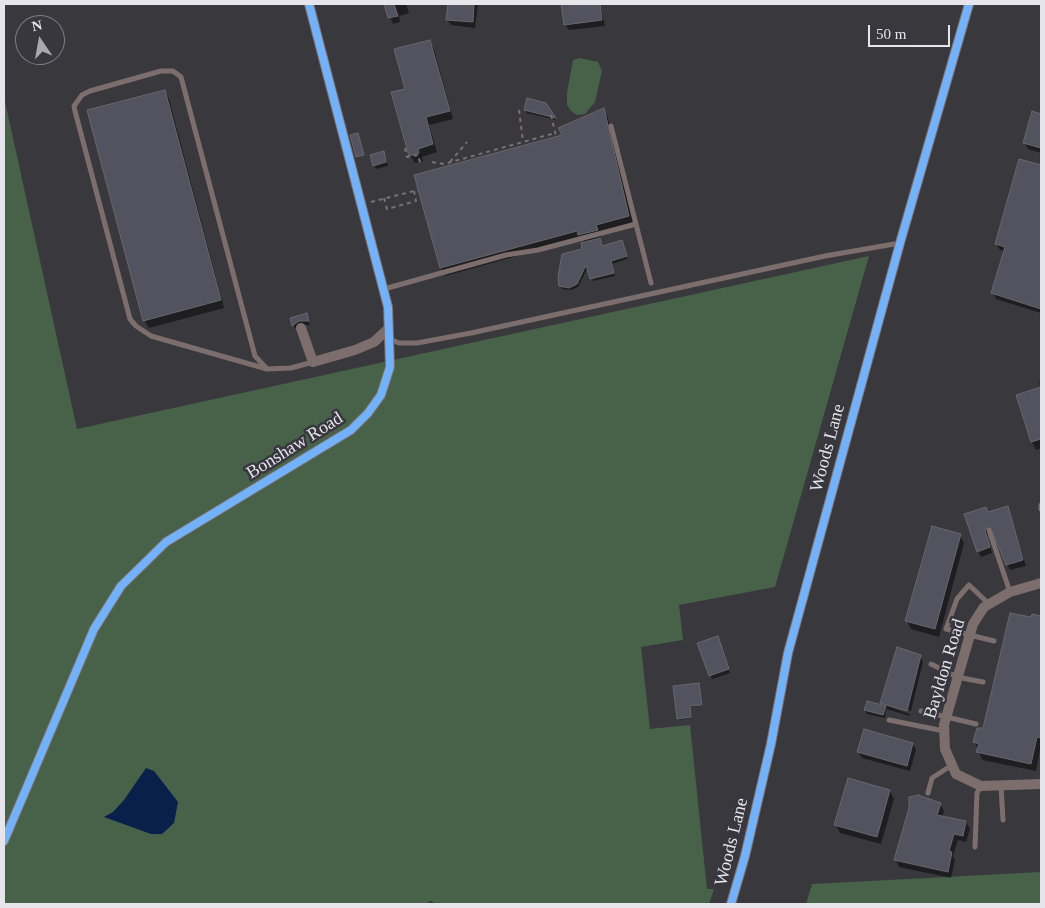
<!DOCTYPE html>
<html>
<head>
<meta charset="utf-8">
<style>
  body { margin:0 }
  #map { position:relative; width:1045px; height:908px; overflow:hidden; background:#39383d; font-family:"Times New Roman",serif }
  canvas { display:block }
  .frame { position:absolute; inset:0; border:5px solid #e6e5eb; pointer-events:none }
  .north { position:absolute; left:15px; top:15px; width:50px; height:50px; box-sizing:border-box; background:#38363f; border:1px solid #7e7c84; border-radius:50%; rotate:348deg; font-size:14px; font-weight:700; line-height:20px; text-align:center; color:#e6e5eb }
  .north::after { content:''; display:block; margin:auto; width:18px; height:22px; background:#a9a8ae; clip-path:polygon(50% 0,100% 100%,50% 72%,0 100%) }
  .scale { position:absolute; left:868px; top:25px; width:82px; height:22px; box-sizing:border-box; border:2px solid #e6e5eb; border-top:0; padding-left:6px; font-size:15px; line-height:18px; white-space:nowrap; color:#e6e5eb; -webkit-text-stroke:4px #38363f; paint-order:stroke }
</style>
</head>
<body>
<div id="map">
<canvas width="1045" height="908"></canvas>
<div class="frame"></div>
<div class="north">N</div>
<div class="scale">50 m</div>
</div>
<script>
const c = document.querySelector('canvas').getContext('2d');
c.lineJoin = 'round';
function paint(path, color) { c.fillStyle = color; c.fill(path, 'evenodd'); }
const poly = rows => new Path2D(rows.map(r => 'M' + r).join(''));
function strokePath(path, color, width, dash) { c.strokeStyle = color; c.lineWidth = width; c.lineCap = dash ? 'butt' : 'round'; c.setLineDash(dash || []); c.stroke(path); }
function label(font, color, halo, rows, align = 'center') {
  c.font = font + ' "Times New Roman",serif'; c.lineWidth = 5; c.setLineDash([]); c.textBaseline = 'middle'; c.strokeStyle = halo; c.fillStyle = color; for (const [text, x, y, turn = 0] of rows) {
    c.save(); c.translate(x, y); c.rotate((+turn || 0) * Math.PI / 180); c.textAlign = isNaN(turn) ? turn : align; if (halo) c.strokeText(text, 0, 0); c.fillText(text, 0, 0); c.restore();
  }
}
paint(poly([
  [580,58,598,62,602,71,595,102,585,114,577,115,571,111,567,105,567,93,573,60],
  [4,97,77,429,869,256,775,587,679,605,683,640,641,647,650,729,690,725,707,889,714,889,709,904,435,904,432,901,429,901,428,904,4,904],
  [1041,872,1041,904,806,904,812,884]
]), '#476249');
paint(poly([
  [146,768,154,771,178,802,174,823,162,834,151,834,104,817,113,812,124,800]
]), '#08204a');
paint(poly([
  [385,4,406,4,409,13,399,16,400,22,393,24],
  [449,4,478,4,475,28,451,25,447,20],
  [578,4,600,4,605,26,569,30,565,24,563,6],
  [429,41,434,49,453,119,429,125,437,152,422,157,423,161,415,163,410,155,407,90],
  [165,91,169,99,224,308,149,328,144,320],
  [545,104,556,120,527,113,525,110],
  [604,110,608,118,633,224,600,233,601,238,599,238,602,247,623,245,627,259,612,264,615,276,593,281,588,267,578,287,571,290,562,289,561,286,584,249,585,243,582,238,445,276,441,268,416,176,564,135],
  [1033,113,1041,115,1041,153,1028,149,1025,143],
  [383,153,388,166,376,169,374,166],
  [1020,161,1041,167,1041,313,996,299,993,292,1005,251,1000,250,996,244],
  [306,314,310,325,301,325,295,329,292,319],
  [1041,381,1041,448,1036,450,1032,442,1041,389,1039,382],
  [1007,508,1026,566,1010,570,993,531,987,536,992,553,981,557,978,551,988,513],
  [960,535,964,543,939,637,911,629,907,621],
  [1033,615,1041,618,1041,744,1036,771,982,760,975,742,984,730],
  [719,641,730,673,712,679,710,675],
  [920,656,923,662,911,711,884,703,884,705,910,714,910,716,886,709,885,718,867,714,865,710,884,707,882,703],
  [699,684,702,706,689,707,691,718,679,720],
  [913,744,916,750,910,771,862,758,858,752],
  [890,791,894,799,881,844,840,833,836,825],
  [940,804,944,811,942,817,966,822,970,829,966,842,958,840,953,856,955,860,951,878,899,867,896,860]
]), '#0007');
const building = poly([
  [384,4,394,4,398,16,388,18,384,4],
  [448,4,474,4,473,22,446,20,448,4],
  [561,4,600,4,602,20,564,25,561,4],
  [430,40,450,111,426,117,433,144,418,149,419,153,409,156,391,92,405,89,394,49,430,40],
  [165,90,221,300,143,321,87,110,165,90],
  [527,98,546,103,556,118,524,110,527,98],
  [604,108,629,216,596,225,598,230,578,235,577,231,440,268,414,175,562,135,558,128,604,108],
  [1032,111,1041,114,1041,148,1023,143,1032,111],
  [358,133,364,155,356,157,350,135,358,133],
  [384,151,386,162,373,166,370,155,384,151],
  [1019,159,1041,165,1041,309,991,293,1005,247,995,244,1019,159],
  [600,238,602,246,622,240,627,256,611,261,614,273,590,279,586,265,577,284,569,288,559,286,558,277,562,254,582,249,581,243,600,238],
  [307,313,309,321,299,321,292,326,290,318,307,313],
  [1041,387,1041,439,1031,442,1016,395,1041,387],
  [1008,506,1023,560,1006,565,990,526,985,530,990,547,977,552,964,514,986,507,988,512,1008,506],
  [932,526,961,534,935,629,905,621,932,526],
  [1010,613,1031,617,1032,614,1041,616,1041,738,1037,737,1031,764,976,752,979,744,973,742,977,728,983,728,1010,613],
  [718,636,729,669,709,676,697,643,718,636],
  [897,647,921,655,907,711,880,703,897,647],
  [699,683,702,705,690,706,691,717,677,719,673,686,699,683],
  [867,701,886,706,883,715,864,710,867,701],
  [864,729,913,743,907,766,857,752,864,729],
  [848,778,890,790,877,837,834,825,848,778],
  [918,795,941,803,937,815,966,821,963,836,954,834,949,851,952,852,948,872,894,860,909,808,909,797,918,795]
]);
paint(building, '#53525f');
strokePath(building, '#68676c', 1);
strokePath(poly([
  [519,110,523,141],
  [551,115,556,136],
  [405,148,407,157,418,155,421,166],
  [432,162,444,164,555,133],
  [450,162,467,142],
  [384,198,387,209,416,201,414,191],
  [371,202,418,190]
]), '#7a6f71', 2, [4, 4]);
strokePath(poly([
  [611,126,651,283],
  [384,289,506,255,538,250,636,224],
  [390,339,399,343,417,343,471,333,825,256,900,243],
  [267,369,255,356,181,77,173,71,161,71,90,91,82,95,74,106,75,111,130,319,136,326,151,336,267,369,291,368,313,362],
  [1041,505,1041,509],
  [989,530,1010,592],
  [989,604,969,585,957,599,946,629,994,641],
  [931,664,957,677,983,682],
  [921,711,976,724],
  [889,720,944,731],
  [1001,786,1003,820],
  [928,793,932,778,952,765],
  [975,847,977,793,981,786]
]), '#7d6e6e', 5);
strokePath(poly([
  [301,328,313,362,355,350,374,342,388,329],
  [1041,583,1010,592,984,607,973,624,944,725,945,749,956,774,981,786,1041,784],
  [4,841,94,629,121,586,166,542,351,430,368,413,381,395,390,367,388,307,309,4],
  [731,904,745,856,771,744,788,653,900,243,969,4]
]), '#7d6e6e', 10);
strokePath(poly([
  [4,841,94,629,121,586,166,542,351,430,368,413,381,395,390,367,388,307,309,4],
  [731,904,745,856,771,744,788,653,900,243,969,4]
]), '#73b2f8', 8);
label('18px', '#e6e5eb', '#38363f', [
  ["Bonshaw Road",295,446,-32],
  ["Woods Lane",828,448,-75],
  ["Bayldon Road",945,669,-73],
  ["Woods Lane",732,842,-76]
]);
</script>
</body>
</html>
